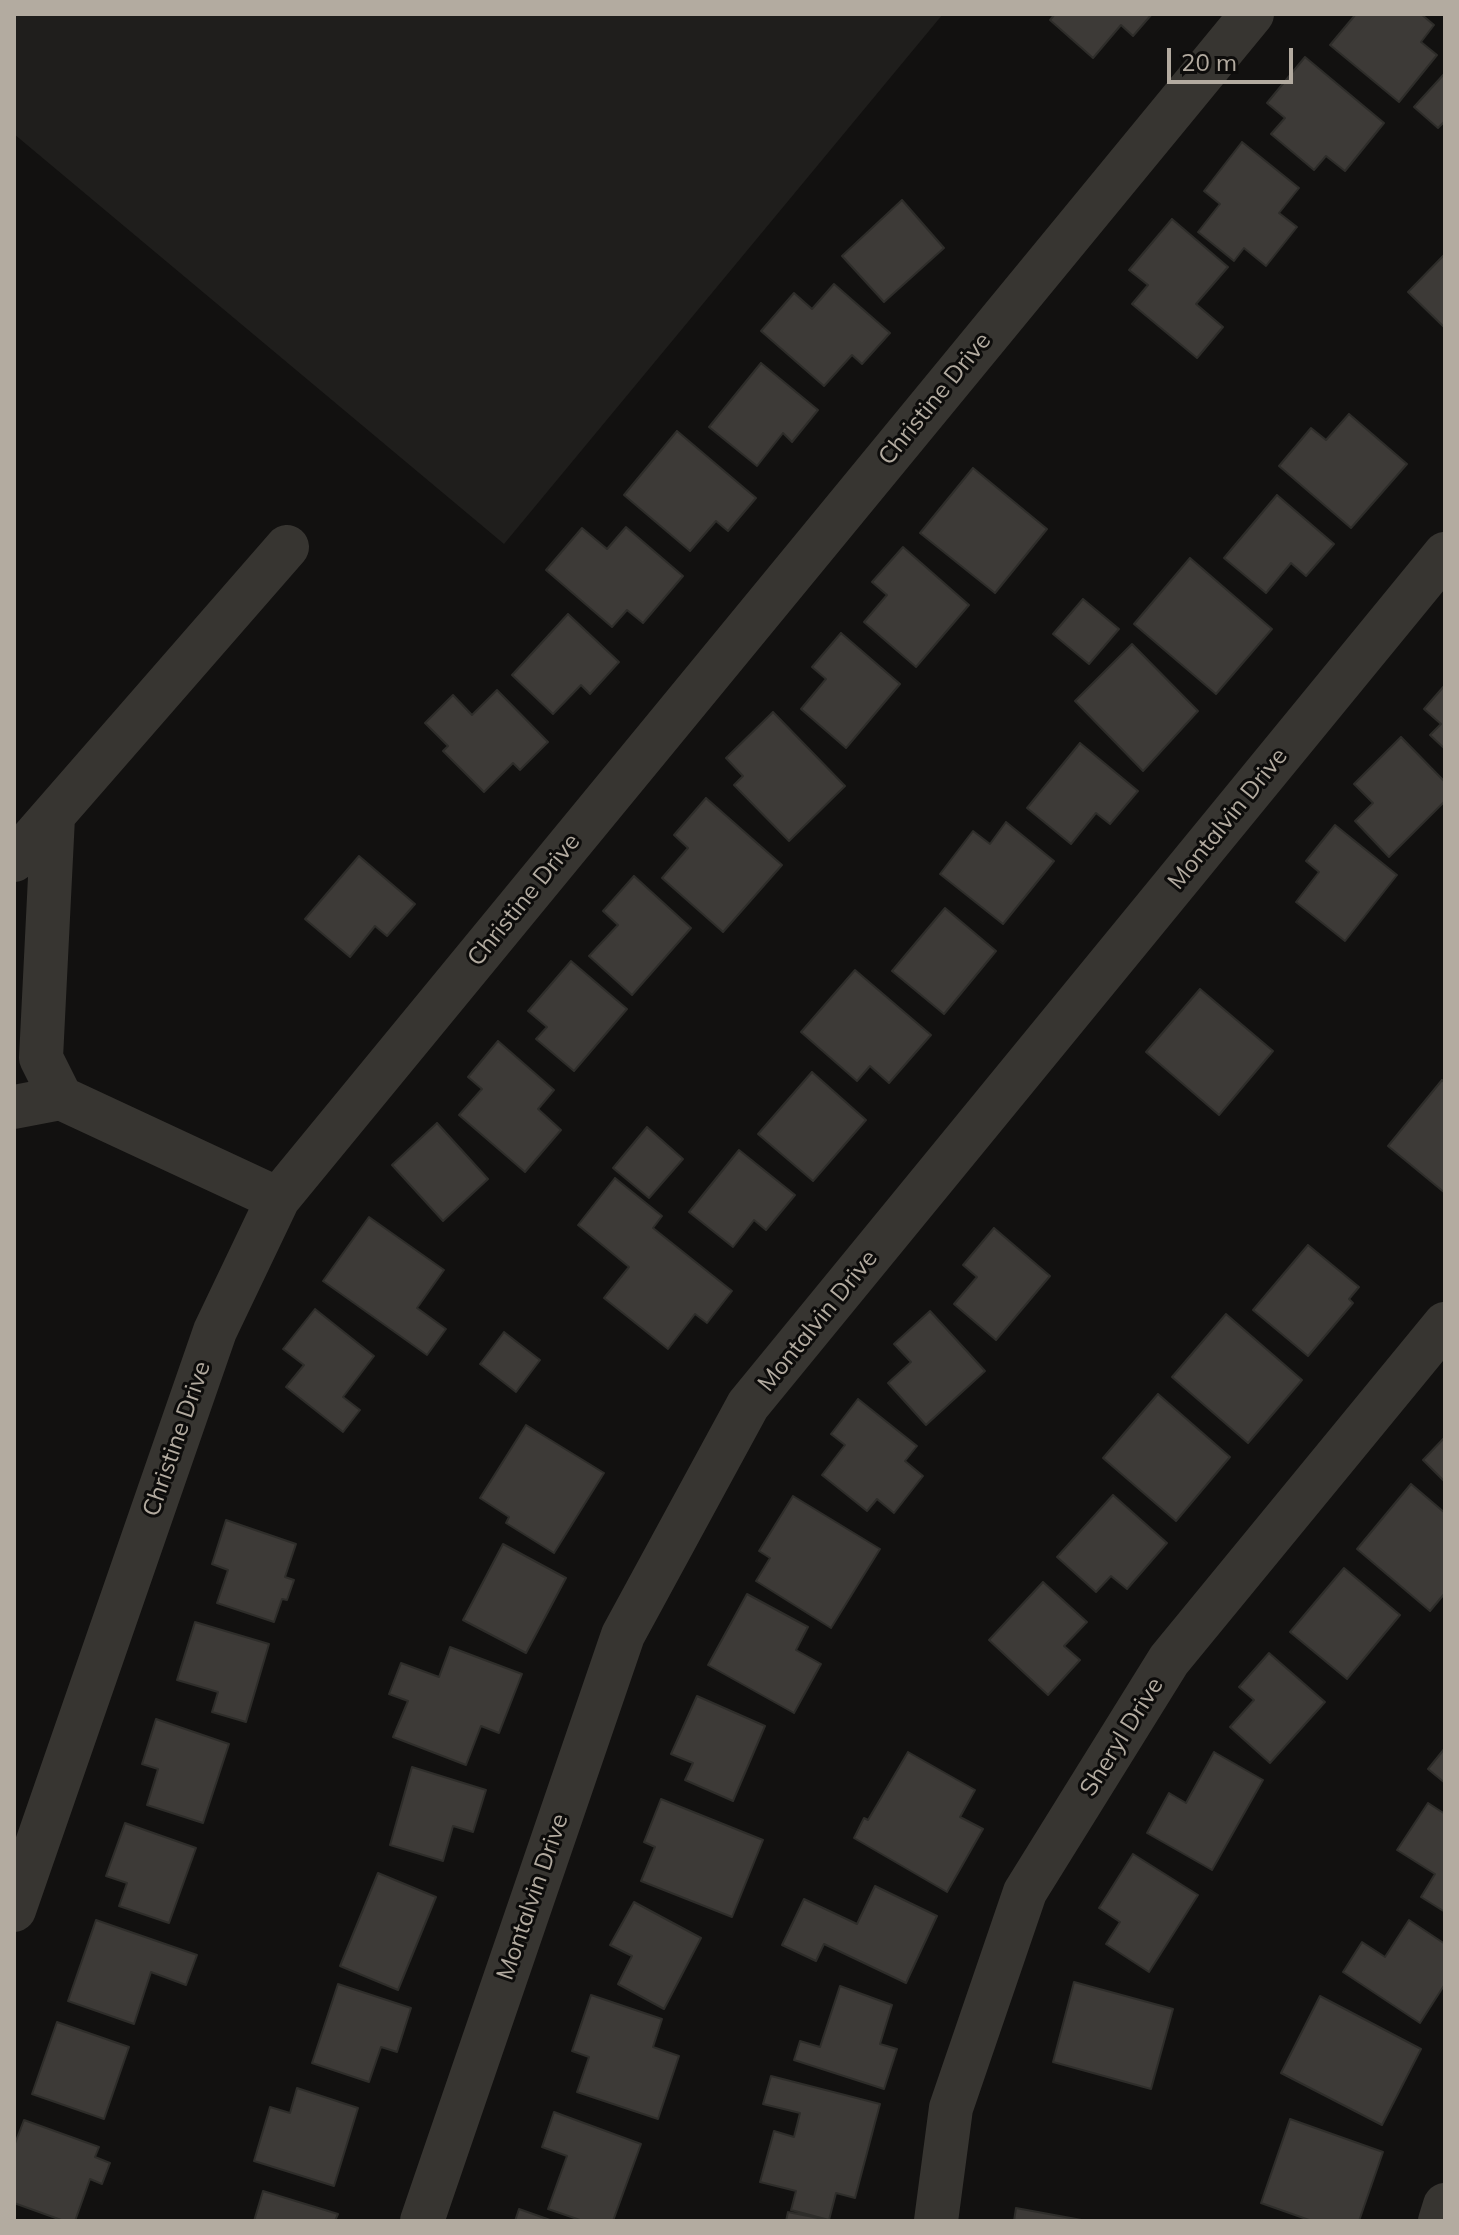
<!DOCTYPE html>
<html>
<head>
<meta charset="utf-8">
<style>
  body { margin:0 }
  #map { position:relative; width:1459px; height:2235px; overflow:hidden; background:#121110; font-family:Mulish,sans-serif }
  canvas { display:block }
  .frame { position:absolute; inset:0; border:16px solid #b3aba0; pointer-events:none }
  .scale { position:absolute; left:1167px; top:48px; width:126px; height:36px; box-sizing:border-box; border:4px solid #b3aba0; border-top:0; padding-left:10px; font-size:24px; line-height:28px; white-space:nowrap; color:#b3aba0; -webkit-text-stroke:6px #0d0c0b; paint-order:stroke }
</style>
</head>
<body>
<div id="map">
<canvas width="1459" height="2235"></canvas>
<div class="frame"></div>
<div class="scale">20 m</div>
</div>
<script>
const c = document.querySelector('canvas').getContext('2d');
c.lineJoin = 'round';
function paint(path, color) { c.fillStyle = color; c.fill(path, 'evenodd'); }
const poly = rows => new Path2D(rows.map(r => 'M' + r).join(''));
function strokePath(path, color, width, dash) { c.strokeStyle = color; c.lineWidth = width; c.lineCap = dash ? 'butt' : 'round'; c.setLineDash(dash || []); c.stroke(path); }
function label(font, color, halo, rows, align = 'center') {
  c.font = font + ' Mulish,sans-serif'; c.lineWidth = 6; c.setLineDash([]); c.textBaseline = 'middle'; c.strokeStyle = halo; c.fillStyle = color; for (const [text, x, y, turn = 0] of rows) {
    c.save(); c.translate(x, y); c.rotate((+turn || 0) * Math.PI / 180); c.textAlign = isNaN(turn) ? turn : align; if (halo) c.strokeText(text, 0, 0); c.fillText(text, 0, 0); c.restore();
  }
}
paint(poly([
  [14,14,943,14,504,544,14,134]
]), '#1f1e1c');
const building = poly([
  [1055,14,1152,14,1133,36,1121,25,1093,58,1050,20,1055,14],
  [1356,14,1421,14,1434,25,1421,42,1437,55,1399,102,1330,45,1356,14],
  [1305,57,1384,123,1345,171,1326,156,1314,170,1271,134,1285,118,1267,103,1305,57],
  [1445,73,1445,121,1438,128,1414,107,1445,73],
  [1242,142,1299,188,1279,213,1297,227,1266,266,1244,248,1234,261,1198,232,1220,204,1204,191,1242,142],
  [902,200,944,248,884,302,842,256,902,200],
  [1172,219,1228,267,1196,304,1223,327,1197,358,1132,304,1148,285,1129,270,1172,219],
  [1445,254,1445,328,1408,292,1445,254],
  [834,284,890,333,862,364,852,355,824,386,761,331,794,293,812,309,834,284],
  [761,363,818,410,792,442,783,433,757,466,709,427,761,363],
  [1349,414,1407,464,1351,528,1279,466,1311,428,1326,440,1349,414],
  [677,431,756,498,728,531,716,521,690,551,624,495,677,431],
  [973,468,1047,529,995,593,920,533,973,468],
  [1277,495,1334,544,1306,576,1291,563,1266,593,1224,558,1277,495],
  [626,527,683,576,643,623,627,610,612,627,546,570,582,528,607,549,626,527],
  [903,547,969,605,916,667,864,622,887,595,872,582,903,547],
  [1190,558,1272,629,1216,694,1134,624,1190,558],
  [1083,599,1119,629,1089,664,1053,634,1083,599],
  [568,614,619,662,590,694,581,685,553,714,512,675,568,614],
  [841,633,900,684,846,748,801,709,826,679,812,667,841,633],
  [1132,644,1198,711,1143,771,1075,701,1132,644],
  [1445,685,1445,749,1430,735,1441,724,1424,709,1445,685],
  [497,690,548,742,520,770,513,763,484,792,443,751,448,746,425,723,453,695,472,715,497,690],
  [773,712,845,786,789,841,734,785,743,776,726,758,773,712],
  [1401,737,1445,782,1445,801,1389,857,1355,821,1373,803,1354,784,1401,737],
  [1080,743,1138,791,1110,824,1096,813,1071,844,1027,808,1080,743],
  [706,798,782,865,723,932,662,878,688,848,674,835,706,798],
  [1006,822,1054,861,1003,924,940,874,973,831,990,844,1006,822],
  [1335,825,1397,875,1345,941,1296,902,1319,872,1306,861,1335,825],
  [359,856,415,904,387,936,375,926,350,957,305,919,359,856],
  [634,876,691,928,632,995,589,956,618,925,603,911,634,876],
  [945,908,996,951,944,1014,892,971,945,908],
  [571,961,627,1009,574,1071,536,1039,547,1027,528,1011,571,961],
  [855,970,931,1035,889,1083,870,1066,857,1081,801,1032,855,970],
  [1200,989,1273,1051,1219,1115,1146,1052,1200,989],
  [498,1041,554,1090,538,1109,561,1130,525,1172,459,1115,482,1089,468,1077,498,1041],
  [812,1072,866,1120,813,1181,758,1134,812,1072],
  [1442,1080,1445,1083,1445,1193,1388,1146,1442,1080],
  [437,1123,488,1179,443,1221,392,1165,437,1123],
  [647,1127,683,1159,649,1198,613,1168,647,1127],
  [739,1150,795,1195,766,1230,754,1220,733,1247,689,1212,739,1150],
  [615,1178,662,1216,653,1228,732,1291,707,1323,695,1314,668,1349,604,1298,629,1267,578,1225,615,1178],
  [369,1217,444,1270,417,1308,446,1329,427,1355,323,1281,369,1217],
  [994,1228,1050,1276,996,1340,954,1304,977,1277,963,1265,994,1228],
  [1308,1245,1359,1287,1349,1299,1353,1303,1308,1356,1253,1310,1308,1245],
  [315,1309,374,1356,343,1397,360,1410,343,1432,286,1387,304,1365,283,1349,315,1309],
  [930,1311,985,1371,926,1425,888,1383,911,1362,894,1344,930,1311],
  [1226,1314,1302,1380,1248,1443,1172,1377,1226,1314],
  [504,1332,540,1360,516,1392,480,1364,504,1332],
  [1158,1394,1230,1457,1176,1521,1103,1458,1158,1394],
  [858,1399,917,1446,905,1461,923,1476,894,1513,877,1499,867,1511,822,1475,845,1445,831,1434,858,1399],
  [526,1425,604,1473,554,1553,506,1523,509,1517,480,1498,526,1425],
  [1445,1437,1445,1482,1423,1460,1445,1437],
  [1411,1484,1445,1513,1445,1593,1430,1611,1357,1549,1411,1484],
  [1113,1495,1167,1543,1127,1589,1111,1576,1096,1592,1057,1557,1113,1495],
  [793,1496,880,1549,831,1628,756,1581,770,1558,759,1551,793,1496],
  [226,1520,296,1544,285,1577,294,1580,287,1600,282,1599,274,1622,217,1603,228,1570,212,1564,226,1520],
  [503,1544,566,1578,526,1653,463,1620,503,1544],
  [1344,1568,1400,1615,1347,1679,1290,1632,1344,1568],
  [1043,1582,1087,1622,1064,1646,1080,1660,1048,1695,989,1640,1043,1582],
  [747,1594,808,1627,796,1650,821,1664,794,1713,708,1665,747,1594],
  [195,1622,269,1644,246,1722,212,1712,218,1692,177,1680,195,1622],
  [450,1647,522,1674,499,1733,481,1726,466,1765,393,1737,408,1701,389,1694,401,1663,439,1677,450,1647],
  [1269,1653,1325,1702,1270,1763,1230,1727,1254,1700,1239,1687,1269,1653],
  [697,1696,765,1726,733,1801,685,1780,693,1763,671,1754,697,1696],
  [156,1719,229,1744,203,1823,147,1805,158,1769,142,1764,156,1719],
  [1445,1748,1445,1783,1428,1769,1445,1748],
  [908,1752,975,1790,960,1817,983,1829,947,1892,854,1838,864,1818,868,1820,908,1752],
  [1214,1752,1263,1780,1212,1870,1147,1833,1169,1793,1186,1803,1214,1752],
  [412,1767,486,1790,473,1832,453,1826,443,1861,390,1845,412,1767],
  [661,1799,763,1840,732,1917,641,1881,655,1847,644,1842,661,1799],
  [1428,1803,1445,1814,1445,1912,1421,1897,1435,1874,1397,1850,1428,1803],
  [125,1823,196,1848,169,1923,119,1906,127,1883,106,1876,125,1823],
  [1133,1854,1198,1895,1149,1972,1106,1944,1120,1922,1099,1908,1133,1854],
  [378,1873,436,1897,398,1990,340,1966,378,1873],
  [875,1886,937,1916,906,1983,824,1944,816,1961,782,1945,804,1899,857,1924,875,1886],
  [634,1902,701,1938,664,2009,618,1984,632,1956,610,1945,634,1902],
  [96,1920,197,1955,186,1985,151,1972,134,2024,68,2001,96,1920],
  [1409,1920,1445,1944,1445,1984,1420,2023,1343,1972,1362,1942,1385,1957,1409,1920],
  [1074,1982,1173,2009,1151,2089,1053,2062,1074,1982],
  [338,1984,411,2008,397,2052,381,2047,369,2082,312,2063,338,1984],
  [840,1986,892,2005,880,2044,897,2049,884,2089,794,2060,800,2041,820,2047,840,1986],
  [591,1995,662,2019,653,2047,679,2056,658,2119,577,2092,589,2057,572,2051,591,1995],
  [1320,1996,1421,2049,1382,2125,1281,2073,1320,1996],
  [57,2022,129,2047,104,2119,32,2094,57,2022],
  [771,2076,880,2104,855,2198,836,2193,829,2220,791,2210,796,2191,760,2182,774,2131,794,2137,800,2113,763,2104,771,2076],
  [297,2088,358,2108,334,2186,254,2161,270,2107,290,2113,297,2088],
  [554,2112,641,2144,613,2221,583,2221,548,2209,567,2156,542,2147,554,2112],
  [1290,2119,1383,2152,1359,2221,1312,2221,1261,2203,1290,2119],
  [24,2120,99,2147,95,2157,110,2163,102,2184,90,2179,75,2221,64,2221,14,2203,14,2146,24,2120],
  [263,2191,338,2214,335,2221,254,2221,263,2191],
  [1016,2208,1087,2221,1014,2221,1016,2208],
  [519,2209,553,2221,515,2221,519,2209],
  [788,2212,833,2221,786,2221,788,2212]
]);
paint(building, '#3d3a37');
strokePath(building, '#2e2d2a', 2);
strokePath(poly([
  [53,817,41,1058,61,1098],
  [14,860,287,547],
  [14,1107,61,1098,278,1199],
  [14,1910,215,1331,278,1199,1252,14],
  [422,2221,623,1635,748,1405,1445,554],
  [936,2221,951,2108,1025,1892,1169,1660,1445,1324],
  [1440,2221,1445,2205]
]), '#373531', 44);
label('24px', '#b3aba0', '#0d0c0b', [
  ["Christine Drive",935,399,-51],
  ["Montalvin Drive",1228,819,-51],
  ["Christine Drive",524,900,-51],
  ["Montalvin Drive",818,1321,-51],
  ["Christine Drive",177,1439,-71],
  ["Sheryl Drive",1122,1737,-58],
  ["Montalvin Drive",533,1897,-71]
]);
</script>
</body>
</html>
